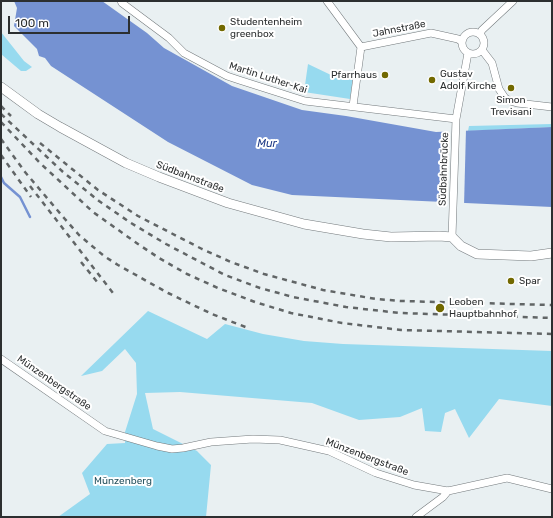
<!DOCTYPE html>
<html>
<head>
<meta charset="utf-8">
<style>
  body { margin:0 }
  #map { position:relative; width:553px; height:518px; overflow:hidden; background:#e9f0f2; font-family:Rubik,sans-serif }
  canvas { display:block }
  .frame { position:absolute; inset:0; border:2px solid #2c2f30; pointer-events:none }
  .scale { position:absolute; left:8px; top:16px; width:122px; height:18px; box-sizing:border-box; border:2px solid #2c2f30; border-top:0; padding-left:5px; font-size:12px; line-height:14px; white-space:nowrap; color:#2c2f30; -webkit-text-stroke:3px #fff; paint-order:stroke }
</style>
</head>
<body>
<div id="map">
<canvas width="553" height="518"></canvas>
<div class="frame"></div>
<div class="scale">100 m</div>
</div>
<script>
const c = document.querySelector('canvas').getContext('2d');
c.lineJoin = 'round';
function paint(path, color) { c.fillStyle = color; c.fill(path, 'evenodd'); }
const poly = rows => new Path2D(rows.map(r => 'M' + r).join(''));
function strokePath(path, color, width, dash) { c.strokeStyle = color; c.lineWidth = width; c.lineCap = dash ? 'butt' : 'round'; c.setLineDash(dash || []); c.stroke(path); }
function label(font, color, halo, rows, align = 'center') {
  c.font = font + ' Rubik,sans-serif'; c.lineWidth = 4; c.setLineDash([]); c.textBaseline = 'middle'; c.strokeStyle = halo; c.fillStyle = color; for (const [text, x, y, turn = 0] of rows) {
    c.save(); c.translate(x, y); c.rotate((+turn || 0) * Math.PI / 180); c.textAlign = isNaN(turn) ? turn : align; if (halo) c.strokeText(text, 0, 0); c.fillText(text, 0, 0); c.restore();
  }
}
paint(poly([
  [1,32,24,61,32,67,26,71,21,71,1,54],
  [308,64,331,75,353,77,350,99,304,92],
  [552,124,552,127,468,131,469,126],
  [148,311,207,339,225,324,263,334,304,341,343,344,552,351,552,406,499,399,469,438,455,409,445,413,441,432,425,431,422,408,400,417,359,420,312,403,180,392,145,393,153,429,197,451,211,465,206,517,58,517,90,494,82,473,107,444,125,443,125,432,137,394,136,363,125,349,102,371,81,376]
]), '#97daef');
paint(poly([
  [14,1,102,1,147,33,164,48,232,86,302,110,346,116,436,132,552,127,552,207,292,195,252,185,168,142,51,66,45,58,39,56,37,49,14,26,17,8]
]), '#7592d2');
paint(poly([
  [466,129,464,206,444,205,447,130]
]), '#e9f0f2');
strokePath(poly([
  [1,177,4,183,20,197,30,217]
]), '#7592d2', 2.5);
const minor = poly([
  [121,1,122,3,169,38,184,53,227,76,239,80,305,101,456,119],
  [327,1,361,47,431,33,458,39,462,42],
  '462 43a11 11 0 1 1 22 0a11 11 0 1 1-22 0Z',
  [480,34,482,30,513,1],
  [482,50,492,63,499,89,505,98,510,101,517,103,552,107],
  [353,106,361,47],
  [452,237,456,119,468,53],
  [1,359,105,431,157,446,172,449,183,448,211,442,253,439,280,440,329,451,376,473,414,485,448,491,507,478,552,489],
  [416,517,443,497,448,491]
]);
const secondary = poly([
  [1,87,38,114,60,127,126,163,159,177,228,203,304,224,363,234,391,237,439,236,452,237,461,246,477,254,531,256,552,253]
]);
strokePath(minor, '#73797c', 8);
strokePath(secondary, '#73797c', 10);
strokePath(minor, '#fff', 7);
strokePath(secondary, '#fff', 9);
strokePath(poly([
  [1,106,11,116],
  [1,114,63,172,99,201,131,223,166,244,225,275,260,288,293,297,346,307,400,313,552,318],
  [1,122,40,163,93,212,138,244,159,258,187,274,218,288,255,302,291,313,342,323,401,330,552,334],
  [1,139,25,172,64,218,79,235,104,256,118,265,168,293,212,314,248,328],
  [40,143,98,190,138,216,202,249,231,262,264,274,323,290,376,299,401,301,552,305],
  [1,155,31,197],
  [30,186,113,293],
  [81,262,98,283]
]), '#616566', 2.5, [5, 5]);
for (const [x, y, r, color] of [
  [222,28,4,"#726900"],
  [385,75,4,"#726900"],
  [432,80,4,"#726900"],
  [511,88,4,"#726900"],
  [511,281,4,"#726900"],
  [440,308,5,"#726900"]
]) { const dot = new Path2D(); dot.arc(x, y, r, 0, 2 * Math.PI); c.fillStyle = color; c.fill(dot); strokePath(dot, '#fff', 1.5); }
label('10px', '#2c2f30', '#fff', [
  ["Studentenheim",230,22],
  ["greenbox",230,34],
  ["Gustav",440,74],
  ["Adolf Kirche",440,86],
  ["Pfarrhaus",377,75,"right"],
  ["Simon",511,100,"center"],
  ["Trevisani",511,112,"center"],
  ["Spar",519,281],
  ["Leoben",449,302],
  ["Hauptbahnhof",449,314]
], 'left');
label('10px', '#2c2f30', '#fff', [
  ["Jahnstraße",399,29,-11],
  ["Martin Luther-Kai",268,78,18],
  ["Südbahnbrücke",444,169,-88],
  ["Südbahnstraße",190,177,21],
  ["Münzenbergstraße",54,383,35],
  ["Münzenbergstraße",367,457,21]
]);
label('10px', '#285460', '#fff', [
  ["Münzenberg",123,481]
]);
label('italic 11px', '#1f3b87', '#fff', [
  ["Mur",267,144]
]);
</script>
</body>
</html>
